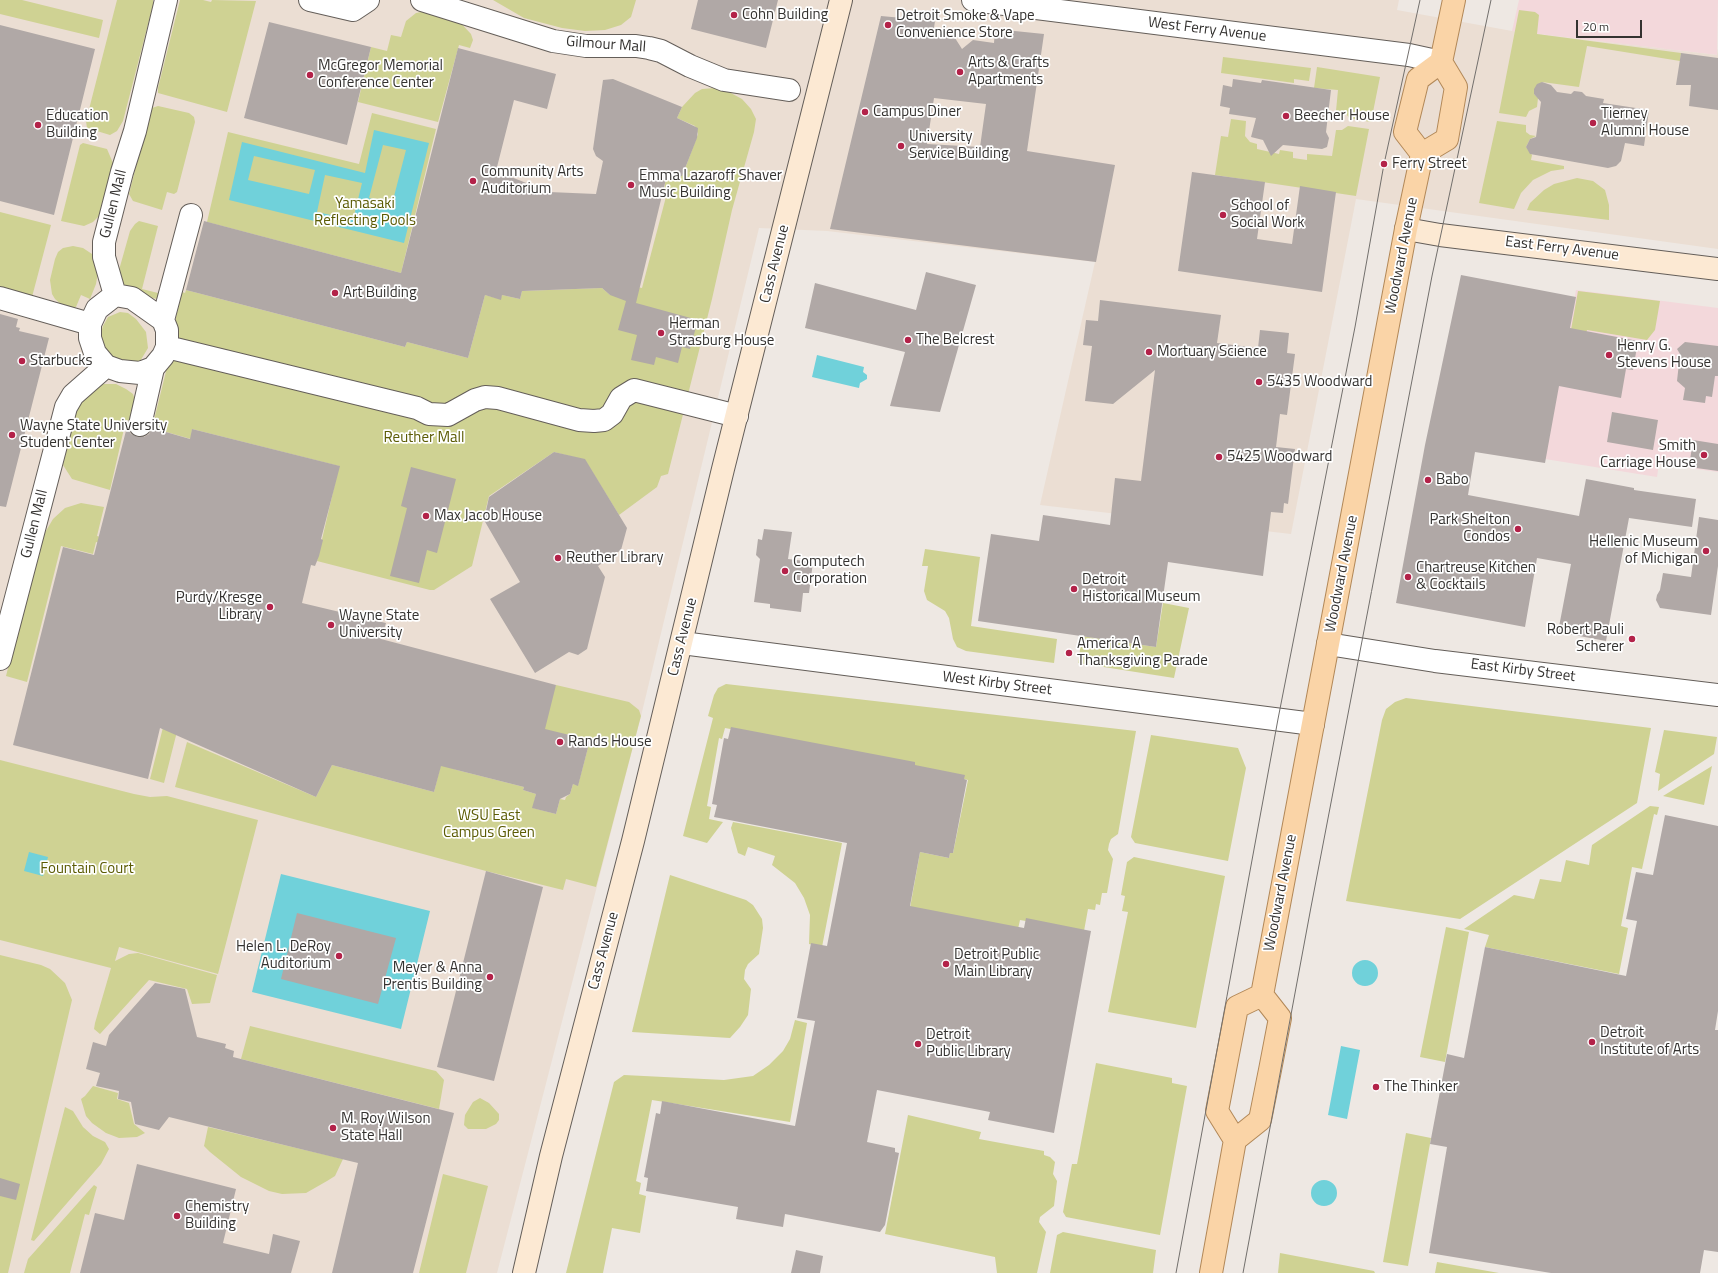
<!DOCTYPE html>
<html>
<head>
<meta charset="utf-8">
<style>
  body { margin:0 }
  #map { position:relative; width:1718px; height:1273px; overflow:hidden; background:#eee8e3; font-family:"Titillium Web",sans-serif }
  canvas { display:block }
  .scale { position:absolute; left:1576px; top:20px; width:66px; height:18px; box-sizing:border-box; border:2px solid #343230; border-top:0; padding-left:5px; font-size:12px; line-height:14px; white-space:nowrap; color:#343230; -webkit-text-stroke:3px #fff; paint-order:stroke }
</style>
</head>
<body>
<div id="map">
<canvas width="1718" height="1273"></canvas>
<div class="scale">20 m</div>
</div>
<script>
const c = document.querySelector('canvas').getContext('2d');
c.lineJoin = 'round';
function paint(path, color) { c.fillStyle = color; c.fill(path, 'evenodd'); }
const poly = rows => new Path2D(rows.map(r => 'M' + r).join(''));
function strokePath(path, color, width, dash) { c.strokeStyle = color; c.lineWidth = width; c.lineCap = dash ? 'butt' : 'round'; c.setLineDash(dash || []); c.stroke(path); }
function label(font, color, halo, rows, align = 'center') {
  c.font = font + ' "Titillium Web",sans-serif'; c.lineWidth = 3.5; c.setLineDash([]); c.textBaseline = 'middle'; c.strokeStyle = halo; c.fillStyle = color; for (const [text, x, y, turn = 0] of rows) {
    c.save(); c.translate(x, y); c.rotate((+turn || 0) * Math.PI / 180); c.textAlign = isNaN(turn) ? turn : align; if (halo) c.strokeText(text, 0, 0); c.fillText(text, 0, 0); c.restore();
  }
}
paint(poly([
  [1519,0,1718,0,1717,55,1512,31],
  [1576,290,1718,308,1718,472,1659,464,1657,477,1545,459]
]), '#f3d8db');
paint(poly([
  [0,0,1399,0,1397,10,1512,31,1717,55,1718,48,1718,249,1356,199,1291,534,1040,505,1095,262,827,231,759,228,641,716,497,1273,0,1273]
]), '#ebded3');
paint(poly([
  [0,0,22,0,103,20,99,38,0,14],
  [117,0,153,0,153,5,123,121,117,131,110,135,87,128,86,121],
  [180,0,203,0,211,2,212,0,256,1,227,112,158,93,158,88],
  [493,0,636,0,631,17,621,25,605,30,585,31,562,28,524,18],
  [431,10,455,17,471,34,473,40,470,48,459,45,438,122,358,102,371,47,387,51,391,35,401,37,406,21,416,13],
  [1519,10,1535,12,1539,15,1537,34,1681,53,1680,61,1587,46,1579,87,1542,82,1534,94,1538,98,1537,107,1529,111,1526,117,1499,113],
  [1223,57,1311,68,1309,81,1294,79,1294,83,1221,73],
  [1317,67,1380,77,1371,122,1349,118,1345,112,1336,111,1338,90,1314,88],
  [715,88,729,92,742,99,751,109,756,119,754,132,732,210,712,299,668,474,661,476,657,487,619,515,585,460,554,452,489,496,472,566,434,590,430,590,317,561,339,466,192,429,191,439,152,428,176,331,176,317,182,292,185,293,186,290,405,347,407,342,468,358,485,295,500,299,502,295,520,299,522,291,602,288,610,295,628,285,642,288,667,193,664,192,666,175,677,177,683,174,698,134,695,126,677,118,682,107,695,93,702,89],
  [158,106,189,113,194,117,195,122,177,192,174,194,167,192,162,210,133,201,129,194,150,111,152,108],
  [372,113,436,129,401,273,207,222,228,132,359,164],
  [1231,119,1246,121,1245,136,1250,142,1257,144,1257,149,1279,154,1280,150,1293,152,1293,158,1307,160,1307,154,1332,156,1336,130,1342,130,1348,126,1369,129,1356,196,1215,175,1221,136,1228,137],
  [1497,121,1526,125,1526,132,1530,135,1536,136,1530,139,1526,147,1532,155,1531,160,1564,166,1564,169,1551,171,1533,180,1521,193,1514,209,1479,203],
  [83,143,107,149,113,163,101,214,93,222,84,226,61,221,80,145],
  [1577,178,1593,181,1605,190,1609,205,1609,220,1527,210,1530,203,1544,190,1554,184],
  [0,212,51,225,32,297,0,288],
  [139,221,158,226,142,289,162,294,161,300,137,294,123,286,119,270,130,231,135,224],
  [73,246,83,248,92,254,98,272,96,284,90,299,81,295,76,307,72,308,63,306,55,299,52,294,50,280,55,259,58,252,63,248],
  [1578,291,1660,301,1655,330,1647,340,1587,330,1575,387,1561,385],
  [120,312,128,313,136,319,146,332,148,348,139,363,119,362,105,351,100,336,103,326,108,317],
  [104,384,116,384,126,389,133,394,135,400,131,421,126,420,110,490,72,479,63,465,79,399,93,387],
  [81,503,104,507,97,536,227,569,186,696,164,783,150,779,201,576,127,550,96,542,93,554,61,546,27,682,6,676,40,541,53,519,65,508],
  [925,549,980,557,971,626,1057,639,1054,663,966,651,957,647,953,639,949,618,945,611,927,600,924,591,928,566,922,566],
  [1163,603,1189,608,1174,678,1078,663,1082,636,1156,647],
  [726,684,1136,731,1118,834,1111,839,1109,844,1108,850,1113,859,1107,893,1102,893,1100,905,1096,904,1095,910,1088,909,1084,931,1020,920,1018,929,910,908,920,852,949,858,950,853,953,853,968,780,911,765,911,763,725,728,722,739,719,738,707,806,711,807,709,819,723,822,707,843,683,836,713,718,708,716,714,695,718,688],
  [556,685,629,702,639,710,641,716,596,887,566,879,563,890,486,871,175,787,187,742,316,797,332,765,434,792,441,764,457,770,524,787,523,790,536,794,533,808,556,814,560,799,565,800,566,797,570,794,573,784,578,785,590,740,566,734,565,737,535,729],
  [1406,698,1651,728,1637,803,1460,919,1346,901,1382,720,1386,709,1395,702],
  [1664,730,1717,737,1714,754,1658,791,1660,774,1655,772],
  [1151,735,1238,748,1246,768,1228,861,1135,843,1131,837],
  [0,760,134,794,150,797,167,796,258,820,218,974,119,947,115,961,129,954,138,953,217,975,210,1003,192,1004,187,989,149,980,100,1034,94,1029,95,1023,111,968,0,940],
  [1712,766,1704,805,1663,796],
  [1650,806,1659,807,1657,815,1654,814,1642,869,1632,867,1621,926,1628,928,1619,974,1485,947,1489,935,1464,929,1514,895,1534,899,1540,879,1561,882,1566,860,1589,865,1592,845],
  [733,822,842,843,822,947,809,944,810,915,804,898,795,883,772,865,775,856,748,847,745,856,738,853,731,828],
  [1134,857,1225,876,1196,1028,1108,1012,1128,912,1122,911,1125,896,1121,895,1127,862],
  [670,875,746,900,753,905,762,919,763,928,759,954,748,964,745,970,744,979,751,989,748,1015,740,1027,730,1038,632,1032],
  [1446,927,1469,932,1445,1062,1420,1057],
  [0,955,41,965,50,969,65,983,72,1000,8,1273,0,1273],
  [795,1020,807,1023,790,1122,652,1100,636,1181,641,1183,639,1194,646,1196,640,1233,612,1228,603,1273,566,1273,614,1082,624,1075,724,1080,753,1076,769,1065,783,1051,790,1039],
  [250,1026,436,1071,444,1080,439,1109,241,1059],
  [1096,1063,1172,1078,1172,1083,1187,1086,1160,1235,1066,1217,1063,1212,1072,1164,1077,1164],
  [93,1086,118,1093,117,1099,129,1103,134,1124,145,1133,137,1137,119,1138,106,1133,92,1123,86,1116,81,1099,85,1096],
  [480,1098,489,1103,499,1114,499,1120,496,1124,486,1129,468,1129,464,1125,465,1115,473,1102],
  [65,1107,73,1111,83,1127,93,1136,105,1142,109,1149,101,1164,34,1241,31,1240],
  [908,1115,981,1132,979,1139,1044,1151,1044,1155,1050,1157,1055,1162,1053,1174,1057,1181,1054,1206,1040,1217,1039,1222,1046,1232,1037,1273,997,1273,995,1257,885,1234],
  [208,1127,343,1159,335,1176,327,1181,306,1193,282,1194,269,1191,241,1177,210,1152,204,1146],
  [1406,1133,1431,1138,1408,1266,1383,1262],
  [443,1174,488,1186,466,1273,419,1273],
  [94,1185,97,1187,89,1215,85,1214,70,1273,24,1273,28,1259],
  [1063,1232,1156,1250,1153,1273,1050,1273,1057,1235],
  [1280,1253,1374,1271,1375,1273,1278,1273],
  [1437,1262,1499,1273,1435,1273]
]), '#cfd293');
paint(poly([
  [374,130,429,143,404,243,229,200,242,142,365,173],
  [383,145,406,150,392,204,369,198],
  [254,156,315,170,309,194,248,180],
  [325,175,362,183,353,220,317,212],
  [817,355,864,367,863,372,867,375,867,379,860,383,859,388,812,377],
  [29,852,48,857,43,876,24,871],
  [281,874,430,911,401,1029,252,992],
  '1352 973a13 13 0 1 1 26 0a13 13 0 1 1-26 0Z',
  [1341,1046,1360,1050,1347,1119,1328,1115],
  '1311 1193a13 13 0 1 1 26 0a13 13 0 1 1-26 0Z'
]), '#70d1da');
paint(poly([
  [698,0,778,0,766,48,691,29],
  [881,16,935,21,933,35,955,38,962,49,973,40,994,43,995,29,1044,34,1027,151,1115,165,1096,262,830,229],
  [934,98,986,104,980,147,927,144],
  [269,22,371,47,347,145,244,118],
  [0,25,95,49,54,215,0,201],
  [458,48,556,74,547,109,514,100,496,171,549,192,596,194,603,161,596,156,593,149,603,80,613,79,682,107,677,118,698,128,697,138,682,176,666,179,636,303,698,320,690,349,682,347,678,363,656,357,654,365,631,360,637,335,618,330,626,301,610,295,602,288,522,291,520,299,502,295,501,300,485,295,468,358,407,342,405,347,186,290,204,221,401,273],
  [1681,53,1718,58,1718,110,1689,106,1691,85,1676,85],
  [1233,79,1261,83,1262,80,1331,90,1326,132,1329,138,1327,147,1322,149,1283,145,1271,156,1263,140,1251,137,1256,118,1229,114,1230,108,1220,106,1223,85,1232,87],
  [1542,82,1551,85,1557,92,1571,94,1574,91,1582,92,1586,96,1604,99,1603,103,1649,110,1644,146,1625,143,1621,161,1616,166,1608,168,1530,154,1526,147,1530,139,1536,137,1541,102,1534,94,1534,89,1537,84],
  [1192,172,1265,182,1257,239,1292,244,1300,186,1336,192,1322,292,1178,271],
  [926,272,976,285,940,412,890,406,905,352,805,328,815,283,916,310],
  [1461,275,1576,297,1570,328,1638,341,1633,370,1626,369,1621,398,1559,386,1545,463,1475,452,1468,495,1579,516,1586,479,1634,488,1634,490,1696,499,1692,527,1629,518,1606,641,1558,632,1571,564,1537,558,1525,627,1396,603,1425,445],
  [1100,300,1221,315,1217,343,1258,348,1260,330,1289,333,1287,353,1295,354,1287,415,1280,414,1276,447,1295,449,1288,504,1284,503,1283,513,1271,512,1263,576,1168,562,1156,647,978,621,991,534,1039,541,1043,515,1110,525,1115,478,1141,481,1155,370,1113,404,1085,401,1092,346,1083,345,1086,320,1098,321],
  [0,314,18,319,16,327,20,328,19,331,49,338,6,507,0,506],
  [1685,342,1718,346,1718,376,1715,376,1712,397,1706,396,1705,403,1683,400,1685,388,1677,381,1680,354,1677,349],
  [1612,412,1658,420,1653,450,1607,442],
  [128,423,128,429,131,434,138,437,144,437,149,434,152,428,190,439,192,429,340,466,321,539,323,540,319,556,315,566,311,565,302,603,386,623,381,639,556,685,545,729,590,740,578,786,573,784,570,794,560,799,556,814,532,808,536,794,523,790,524,787,441,766,434,792,332,765,316,797,160,728,148,779,13,745,63,547,94,555],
  [1693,440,1718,444,1718,471,1689,467],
  [554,452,585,459,627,528,621,550,598,566,605,577,587,649,578,655,569,652,535,673,490,599,520,582,484,520,489,497],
  [411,467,456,479,437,553,427,550,419,583,390,576,407,508,401,506],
  [1699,517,1718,520,1718,566,1711,615,1660,608,1656,600,1657,595,1660,590,1663,573,1691,577],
  [764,529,792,532,788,559,813,562,809,593,803,593,801,612,770,608,770,604,754,602,760,559,756,555,758,539,762,540],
  [731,727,915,762,915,765,965,775,964,779,967,780,953,853,950,853,949,858,920,852,910,906,1024,928,1026,918,1091,931,1054,1133,988,1120,990,1112,877,1090,867,1142,895,1148,895,1152,899,1153,885,1225,880,1232,785,1214,783,1227,736,1219,738,1207,646,1191,648,1178,644,1177,656,1113,660,1114,662,1101,795,1126,815,1021,797,1018,811,943,827,946,847,843,714,817,717,805,712,804,724,738,728,739],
  [1665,815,1718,826,1718,1011,1715,1030,1718,1030,1718,1252,1704,1250,1700,1273,1551,1273,1429,1253,1447,1147,1430,1144,1447,1054,1464,1058,1485,947,1626,976,1637,921,1626,919,1636,872,1653,875],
  [486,871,543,887,494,1081,437,1067],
  [297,913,396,938,378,1004,281,979],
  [155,983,185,989,197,1037,226,1044,225,1048,234,1051,233,1057,454,1113,413,1273,332,1273,358,1163,169,1117,159,1130,135,1124,131,1102,118,1099,119,1091,96,1086,100,1073,86,1069,93,1042,106,1046,109,1035],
  [137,1164,236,1189,223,1243,269,1254,273,1234,300,1241,291,1273,80,1273,95,1213,124,1220],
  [0,1178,20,1184,16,1200,0,1196],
  [796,1250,823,1256,820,1273,791,1273]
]), '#b0a8a6');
const street = poly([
  [310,0,353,10,368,0],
  [422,0,553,41,586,46,636,46,649,48,661,51,690,66,724,80,789,90],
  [973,0,1409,55,1441,62],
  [115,295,132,298,163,320],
  [0,298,90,324],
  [167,347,417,408,429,414,448,415,475,400,485,397,498,398,579,420,594,421,604,420,612,414,621,398,634,390,737,416],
  [106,366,120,371,140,373,153,368],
  [140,425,153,368,163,356,167,347,167,330,163,320,191,215],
  [682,643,1313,724],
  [1328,644,1435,661,1718,695],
  [0,659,66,407,73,395,106,366,95,353,90,338,90,324,97,309,115,295,104,257,104,242,122,172,135,131,166,0]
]);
const secondary = poly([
  [1406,229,1440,235,1718,269],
  [524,1273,551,1156,633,841,723,469,841,0]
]);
const primary = poly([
  [1422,154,1405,132,1418,79,1441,62,1454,0],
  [1235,1140,1217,1111,1237,1007,1262,995],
  [1211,1273,1235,1140,1260,1120,1270,1070,1280,1018,1262,995,1406,229,1422,154,1447,139,1456,87,1441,62]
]);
strokePath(street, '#645e59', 24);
strokePath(secondary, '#645e59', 24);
strokePath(primary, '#b28858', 24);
strokePath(street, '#fff', 22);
strokePath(secondary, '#fce9d3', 22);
strokePath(primary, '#fad4a7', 22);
strokePath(poly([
  [1176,1273,1278,719,1355,327,1384,164,1420,0],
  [1243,1273,1311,907,1432,276,1491,0]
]), '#726f6c', 1);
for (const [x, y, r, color] of [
  [734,15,4,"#b32249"],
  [888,25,4,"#b32249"],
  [960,72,4,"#b32249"],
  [310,75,4,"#b32249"],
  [865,112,4,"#b32249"],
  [1286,116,4,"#b32249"],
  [1593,123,4,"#b32249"],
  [38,125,4,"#b32249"],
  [901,146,4,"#b32249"],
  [1384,164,4,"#b32249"],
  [473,181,4,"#b32249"],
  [631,185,4,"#b32249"],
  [1223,215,4,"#b32249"],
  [335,293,4,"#b32249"],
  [661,333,4,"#b32249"],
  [908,340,4,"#b32249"],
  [1149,352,4,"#b32249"],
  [1609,355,4,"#b32249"],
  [22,361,4,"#b32249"],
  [1259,382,4,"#b32249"],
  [12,435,4,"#b32249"],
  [1704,455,4,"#b32249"],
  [1219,457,4,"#b32249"],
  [1428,480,4,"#b32249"],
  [426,516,4,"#b32249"],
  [1518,529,4,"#b32249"],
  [1706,551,4,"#b32249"],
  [558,558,4,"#b32249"],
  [785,571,4,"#b32249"],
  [1408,577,4,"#b32249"],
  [1074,589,4,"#b32249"],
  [270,607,4,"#b32249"],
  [331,625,4,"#b32249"],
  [1632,639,4,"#b32249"],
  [1069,653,4,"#b32249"],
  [560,742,4,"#b32249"],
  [339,956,4,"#b32249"],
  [946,964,4,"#b32249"],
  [490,977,4,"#b32249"],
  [1592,1042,4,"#b32249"],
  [918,1044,4,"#b32249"],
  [1376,1087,4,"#b32249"],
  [333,1128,4,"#b32249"],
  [177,1216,4,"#b32249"]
]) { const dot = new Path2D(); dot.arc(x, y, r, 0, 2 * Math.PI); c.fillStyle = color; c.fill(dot); strokePath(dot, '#fff', 1.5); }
label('15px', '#343230', '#fff', [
  ["Cohn Building",742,15],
  ["Detroit Smoke & Vape",896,16],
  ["Convenience Store",896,33],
  ["Arts & Crafts",968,63],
  ["Apartments",968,80],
  ["McGregor Memorial",318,66],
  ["Conference Center",318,83],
  ["Campus Diner",873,112],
  ["Tierney",1601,114],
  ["Alumni House",1601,131],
  ["Education",46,116],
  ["Building",46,133],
  ["Beecher House",1294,116],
  ["University",909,137],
  ["Service Building",909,154],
  ["Ferry Street",1392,164],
  ["Community Arts",481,172],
  ["Auditorium",481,189],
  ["Emma Lazaroff Shaver",639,176],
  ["Music Building",639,193],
  ["School of",1231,206],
  ["Social Work",1231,223],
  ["Art Building",343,293],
  ["Herman",669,324],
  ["Strasburg House",669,341],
  ["The Belcrest",916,340],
  ["Henry G.",1617,346],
  ["Stevens House",1617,363],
  ["Mortuary Science",1157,352],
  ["Starbucks",30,361],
  ["5435 Woodward",1267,382],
  ["Wayne State University",20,426],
  ["Student Center",20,443],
  ["Smith",1696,446,"right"],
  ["Carriage House",1696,463,"right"],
  ["5425 Woodward",1227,457],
  ["Babo",1436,480],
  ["Max Jacob House",434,516],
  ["Park Shelton",1510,520,"right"],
  ["Condos",1510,537,"right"],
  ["Hellenic Museum",1698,542,"right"],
  ["of Michigan",1698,559,"right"],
  ["Reuther Library",566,558],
  ["Computech",793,562],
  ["Corporation",793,579],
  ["Chartreuse Kitchen",1416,568],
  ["& Cocktails",1416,585],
  ["Detroit",1082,580],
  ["Historical Museum",1082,597],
  ["Purdy/Kresge",262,598,"right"],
  ["Library",262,615,"right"],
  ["Wayne State",339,616],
  ["University",339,633],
  ["Robert Pauli",1624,630,"right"],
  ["Scherer",1624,647,"right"],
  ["America A",1077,644],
  ["Thanksgiving Parade",1077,661],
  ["Rands House",568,742],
  ["Helen L. DeRoy",331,947,"right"],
  ["Auditorium",331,964,"right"],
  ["Detroit Public",954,955],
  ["Main Library",954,972],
  ["Meyer & Anna",482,968,"right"],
  ["Prentis Building",482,985,"right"],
  ["Detroit",1600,1033],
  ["Institute of Arts",1600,1050],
  ["Detroit",926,1035],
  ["Public Library",926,1052],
  ["The Thinker",1384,1087],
  ["M. Roy Wilson",341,1119],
  ["State Hall",341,1136],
  ["Chemistry",185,1207],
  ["Building",185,1224]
], 'left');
label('15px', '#343230', '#fff', [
  ["West Ferry Avenue",1207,30,7],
  ["Gilmour Mall",606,45,4],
  ["Gullen Mall",114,204,-76],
  ["East Ferry Avenue",1562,249,7],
  ["Woodward Avenue",1402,256,-79],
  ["Cass Avenue",775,264,-76],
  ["Gullen Mall",35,524,-76],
  ["Woodward Avenue",1342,574,-79],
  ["Cass Avenue",683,637,-76],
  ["East Kirby Street",1523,671,7],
  ["West Kirby Street",997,684,7],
  ["Woodward Avenue",1281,893,-79],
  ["Cass Avenue",604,951,-75]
]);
label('15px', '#5b5b04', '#fff', [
  ["Yamasaki",365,204],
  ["Reflecting Pools",365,221],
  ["Reuther Mall",424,438],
  ["WSU East",489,816],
  ["Campus Green",489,833],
  ["Fountain Court",87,869]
]);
</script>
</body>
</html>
